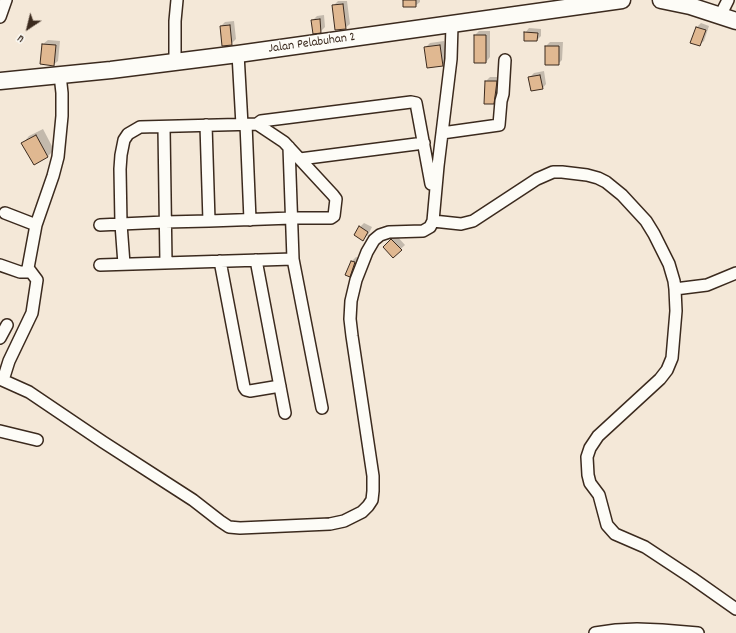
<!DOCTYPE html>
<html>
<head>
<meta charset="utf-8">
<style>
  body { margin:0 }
  #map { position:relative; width:736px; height:633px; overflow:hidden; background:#f4e8d8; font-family:Dekko,sans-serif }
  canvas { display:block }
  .north { position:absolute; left:8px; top:8px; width:40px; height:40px; -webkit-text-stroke:3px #fdfcf7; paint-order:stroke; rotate:215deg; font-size:11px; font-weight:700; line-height:16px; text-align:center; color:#3b2a1e }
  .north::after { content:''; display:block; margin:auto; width:14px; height:18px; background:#3b2a1e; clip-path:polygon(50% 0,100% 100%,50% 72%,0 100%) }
</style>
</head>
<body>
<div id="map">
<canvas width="736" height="633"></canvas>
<div class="north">U</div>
</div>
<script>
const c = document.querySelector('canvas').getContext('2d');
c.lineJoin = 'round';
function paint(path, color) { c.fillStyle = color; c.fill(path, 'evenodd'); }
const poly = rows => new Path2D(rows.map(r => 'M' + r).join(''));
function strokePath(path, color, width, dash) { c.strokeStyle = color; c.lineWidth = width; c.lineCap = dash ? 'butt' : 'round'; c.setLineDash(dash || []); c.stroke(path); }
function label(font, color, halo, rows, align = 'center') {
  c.font = font + ' Dekko,sans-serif'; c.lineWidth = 3; c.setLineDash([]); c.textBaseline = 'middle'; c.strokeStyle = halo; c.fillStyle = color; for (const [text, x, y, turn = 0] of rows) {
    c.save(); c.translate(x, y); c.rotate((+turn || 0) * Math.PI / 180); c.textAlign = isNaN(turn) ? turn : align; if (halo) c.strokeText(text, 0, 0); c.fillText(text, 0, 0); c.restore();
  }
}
paint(poly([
  [404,0,420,0,420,2,415,6],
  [338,1,347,1,350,24,345,28,333,6],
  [324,15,325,27,320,32,313,20,317,16],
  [234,21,236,39,231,44,221,26,225,22],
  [701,23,709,26,704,41,699,45,692,42,697,27],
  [529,28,541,29,541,36,537,40,525,33],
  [479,31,490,31,490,57,486,62,475,35],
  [48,40,60,41,58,61,53,65,41,63,43,44],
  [444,41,447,60,443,65,426,47,430,43],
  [550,42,563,42,562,60,558,64,546,46],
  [544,71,546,84,542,89,530,77,534,73],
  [490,77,501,77,498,98,493,103,485,103,486,81],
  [43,129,54,150,48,156,23,143,29,136],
  [364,223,372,227,368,235,363,239,360,227],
  [396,235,405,245,393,256,384,247],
  [356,257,359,258,354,272,349,276,346,274,352,261]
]), '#0003');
const building = poly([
  [403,0,416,0,416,7,403,7,403,0],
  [343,4,346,29,335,30,332,5,343,4],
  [320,19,321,33,313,34,311,20,320,19],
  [230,25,232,45,222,46,220,26,230,25],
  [696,27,706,30,700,46,690,43,696,27],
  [524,32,538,33,537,41,524,41,524,32],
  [474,35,486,35,486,63,474,63,474,35],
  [42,44,56,45,54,66,40,64,42,44],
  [440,45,443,66,427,68,424,47,440,45],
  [545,46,559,46,559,65,545,65,545,46],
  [540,75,543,89,531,91,528,77,540,75],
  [485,81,497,81,494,104,484,104,485,81],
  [36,135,48,157,34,165,21,143,36,135],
  [359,226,368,232,363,241,354,235,359,226],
  [391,239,402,250,393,258,383,247,391,239],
  [351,261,355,262,350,277,345,275,351,261]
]);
paint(building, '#e0b891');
strokePath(building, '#3b2a1e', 1);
const street = poly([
  [720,16,728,0],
  [0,17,6,0],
  [238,54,242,125],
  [175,61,175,21,177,0],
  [246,124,250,220],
  [257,124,261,121,411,102,416,103,431,184],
  [206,125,209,221],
  [164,128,166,263],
  [442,133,499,125,501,101,503,94,505,60],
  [300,159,424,143],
  [5,213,36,225,53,176,58,157,62,116,62,93,60,75],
  [433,221,461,224,473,221,537,179,553,172,562,172,587,175,598,178,606,182,622,195,646,221,654,234,669,264,674,281,675,289,676,311,672,358,667,370,660,379,598,436,590,448,587,457,588,475,590,483,599,495,607,525,615,534,645,547,692,578,736,609],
  [100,225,121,224,165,222,209,221,292,218,331,218,334,216,336,199,333,195,284,142,257,124,140,127,128,134,124,140,121,155,120,169,121,224,124,264],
  [293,259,322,408],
  [256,260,285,413],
  [220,261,244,387,246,390,250,391,280,386],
  [0,265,20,272,31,272],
  [100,265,293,259,289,147],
  [675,289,707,285,736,273],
  [0,338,7,325],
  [0,379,29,392,103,442,193,500,220,521,229,527,240,528,330,524,344,521,362,512,368,506,372,500,373,491,373,476,352,336,350,319,351,301,356,280,367,252,374,240,380,235,389,232,423,231,430,227,433,221,438,166,451,59,452,25],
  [3,380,9,361,32,313,37,280,28,268,36,225],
  [0,431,37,440],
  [595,633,616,630,637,629,662,630,698,633]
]);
const secondary = poly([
  [661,0,690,6,736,21],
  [0,81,111,70,238,54,622,0]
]);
strokePath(street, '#3b2a1e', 14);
strokePath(secondary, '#3b2a1e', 19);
strokePath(street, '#fdfcf7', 11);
strokePath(secondary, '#fdfcf7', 16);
label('13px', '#3b2a1e', '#fdfcf7', [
  ["Jalan Pelabuhan 2",312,44,-8]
]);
</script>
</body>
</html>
